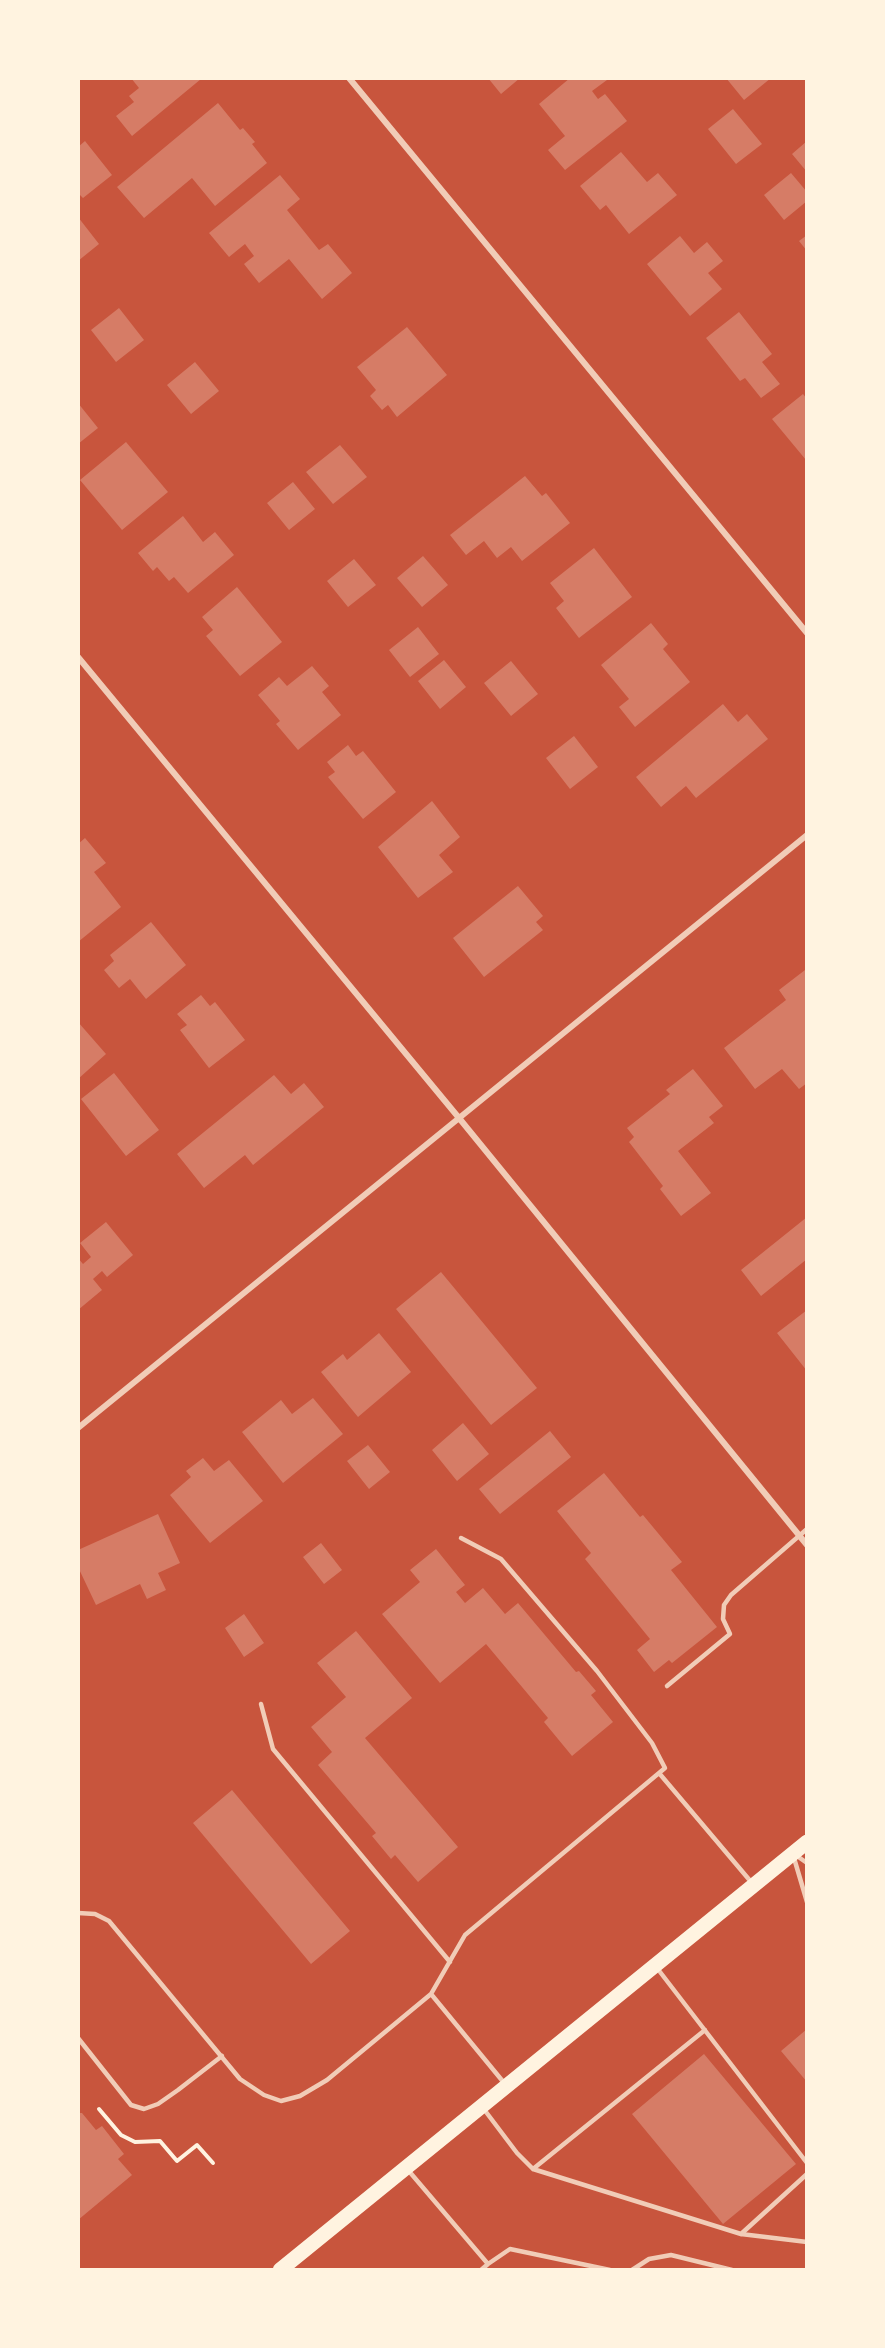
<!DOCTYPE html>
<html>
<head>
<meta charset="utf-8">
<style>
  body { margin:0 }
  #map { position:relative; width:885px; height:2348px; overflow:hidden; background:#c8553d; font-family:Jost,sans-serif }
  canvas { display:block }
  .frame { position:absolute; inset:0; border:80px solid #fff3e0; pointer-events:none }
</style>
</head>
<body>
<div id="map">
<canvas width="885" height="2348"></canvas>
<div class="frame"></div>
</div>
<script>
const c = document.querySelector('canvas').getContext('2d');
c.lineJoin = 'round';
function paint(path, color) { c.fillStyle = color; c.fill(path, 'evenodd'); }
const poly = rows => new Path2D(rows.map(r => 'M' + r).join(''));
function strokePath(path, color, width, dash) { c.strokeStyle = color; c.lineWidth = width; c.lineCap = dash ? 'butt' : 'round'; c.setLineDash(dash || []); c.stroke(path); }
paint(poly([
  [131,78,200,78,201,79,132,136,116,116,134,102,129,96,139,88],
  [488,78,520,78,501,94],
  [570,78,605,78,607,80,592,91,598,99,605,94,627,121,565,170,548,150,565,136,539,104],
  [726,78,771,78,744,100],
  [218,103,240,130,243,128,255,142,252,144,267,163,215,206,192,178,144,218,117,187],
  [733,109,762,144,736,164,708,129],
  [85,141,112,175,83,198,78,193,78,147],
  [807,141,807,172,792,154],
  [621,152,647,182,658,173,677,195,629,234,606,205,600,210,580,186],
  [791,173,807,192,807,201,784,220,764,195],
  [280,175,300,199,287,210,319,250,328,244,352,273,322,299,289,259,259,283,244,264,254,256,245,244,229,257,209,233],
  [78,217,99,244,78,261],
  [807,235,807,251,799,241],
  [680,236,694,253,707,242,723,261,708,273,722,289,690,316,647,264],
  [119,308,144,340,116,362,91,330],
  [739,312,772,354,762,362,780,384,761,398,745,378,740,381,706,338],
  [407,327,447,375,397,417,388,405,382,410,370,396,376,390,357,367],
  [195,362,219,391,191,414,167,385],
  [803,394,807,399,806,460,772,419],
  [78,403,98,428,78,444],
  [126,442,168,492,122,530,80,480],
  [340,445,367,477,333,504,306,472],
  [525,476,542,496,546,493,570,523,522,561,511,547,497,558,484,541,466,555,450,535],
  [293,482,315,509,289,530,267,503],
  [183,516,203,542,215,532,234,555,188,593,174,577,169,581,157,567,153,571,138,553],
  [594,548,632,597,579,638,556,608,564,601,550,583],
  [423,556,448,585,422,607,397,578],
  [354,559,376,585,348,607,327,581],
  [237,587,282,642,240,676,206,636,213,630,202,617],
  [651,623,668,644,663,649,690,682,635,727,619,707,629,699,601,665],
  [418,627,439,654,410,677,389,650],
  [444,660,466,687,440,709,418,681],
  [511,661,538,694,511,716,484,683],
  [312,666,329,686,322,692,341,715,298,750,276,724,280,721,258,695,279,677,287,686],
  [723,704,738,722,747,714,768,739,696,798,686,786,661,807,636,777],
  [574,736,598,767,570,789,546,758],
  [348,745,356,756,363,751,396,792,363,819,328,777,335,772,327,762],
  [432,801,460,837,439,855,453,872,418,898,378,847],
  [85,838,106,863,94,872,121,907,78,942,78,844],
  [518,886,543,916,536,922,543,930,484,977,453,938],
  [151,922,186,965,146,999,130,979,119,988,104,970,114,961,110,955],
  [805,970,807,973,807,1083,799,1089,782,1069,755,1089,724,1048,786,1000,779,990],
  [201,995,210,1006,215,1002,245,1040,209,1068,180,1030,187,1025,177,1014],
  [78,1022,106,1054,78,1079],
  [693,1069,723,1106,709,1117,714,1123,678,1151,711,1193,681,1216,660,1189,663,1186,629,1142,634,1137,627,1128,670,1094,666,1090],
  [114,1073,159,1130,126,1156,81,1099],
  [274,1075,291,1094,304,1083,324,1107,253,1165,245,1155,204,1188,177,1154],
  [807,1217,807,1259,761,1296,741,1270],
  [106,1222,133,1255,107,1277,102,1271,93,1279,102,1290,78,1310,78,1258,83,1264,91,1257,80,1243],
  [441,1272,537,1388,491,1425,396,1309],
  [807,1310,807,1371,777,1333],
  [379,1333,411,1372,358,1417,321,1372,343,1354,347,1360],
  [313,1398,343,1434,283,1483,242,1432,281,1400,292,1414],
  [463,1423,489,1454,457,1481,432,1450],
  [550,1431,571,1457,500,1514,479,1489],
  [368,1445,390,1472,369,1489,347,1461],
  [203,1458,214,1471,229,1460,263,1501,210,1543,170,1495,191,1477,186,1471],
  [604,1473,640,1517,643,1515,682,1562,671,1570,717,1627,672,1663,669,1660,654,1672,637,1650,650,1639,585,1559,591,1553,557,1511],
  [158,1514,180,1563,158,1573,166,1590,147,1599,140,1584,96,1605,78,1567,78,1550],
  [321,1543,342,1570,324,1584,303,1557],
  [436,1549,465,1585,456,1592,465,1603,483,1588,505,1614,518,1603,576,1672,579,1671,596,1691,591,1695,613,1722,572,1756,544,1722,548,1718,486,1644,440,1683,382,1614,420,1582,410,1570],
  [244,1614,264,1643,244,1657,225,1628],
  [356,1631,412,1698,365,1738,458,1847,418,1882,395,1855,391,1859,372,1836,376,1833,318,1765,332,1752,311,1727,346,1697,317,1663],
  [232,1790,350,1931,311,1964,193,1823],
  [807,2029,807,2082,781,2051],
  [704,2054,796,2164,723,2224,632,2114],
  [78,2113,82,2113,96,2130,102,2126,124,2154,118,2159,132,2175,78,2220]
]), '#d67c66');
strokePath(poly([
  [99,2109,121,2135,135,2142,160,2141,177,2161,197,2145,213,2163]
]), '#fff3e0', 4);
strokePath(poly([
  [667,1686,730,1634,723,1619,724,1605,731,1595,807,1529],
  [261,1704,273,1749,450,1962],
  [659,1773,752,1883],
  [797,1856,807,1863],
  [794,1858,807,1902],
  [78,1913,95,1914,109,1921,240,2079,264,2095,281,2101,300,2096,327,2080,431,1994,505,2084],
  [657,1968,807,2163],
  [431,1994,465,1935,665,1768,652,1743,597,1671,501,1559,461,1538],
  [78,2038,131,2105,144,2109,158,2104,178,2090,222,2056],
  [483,2108,517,2153,533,2169,741,2234,807,2242],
  [533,2169,705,2030],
  [408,2170,488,2264,481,2270],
  [741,2234,807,2174],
  [488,2264,510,2249,610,2270],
  [632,2270,649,2259,671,2255,732,2270]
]), '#f1ccb7', 4.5);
strokePath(poly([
  [349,78,807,633],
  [78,657,459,1118,807,1545],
  [78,1428,807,835]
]), '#f1ccb7', 6);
strokePath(poly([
  [280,2270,807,1842]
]), '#fff3e0', 15);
</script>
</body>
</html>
